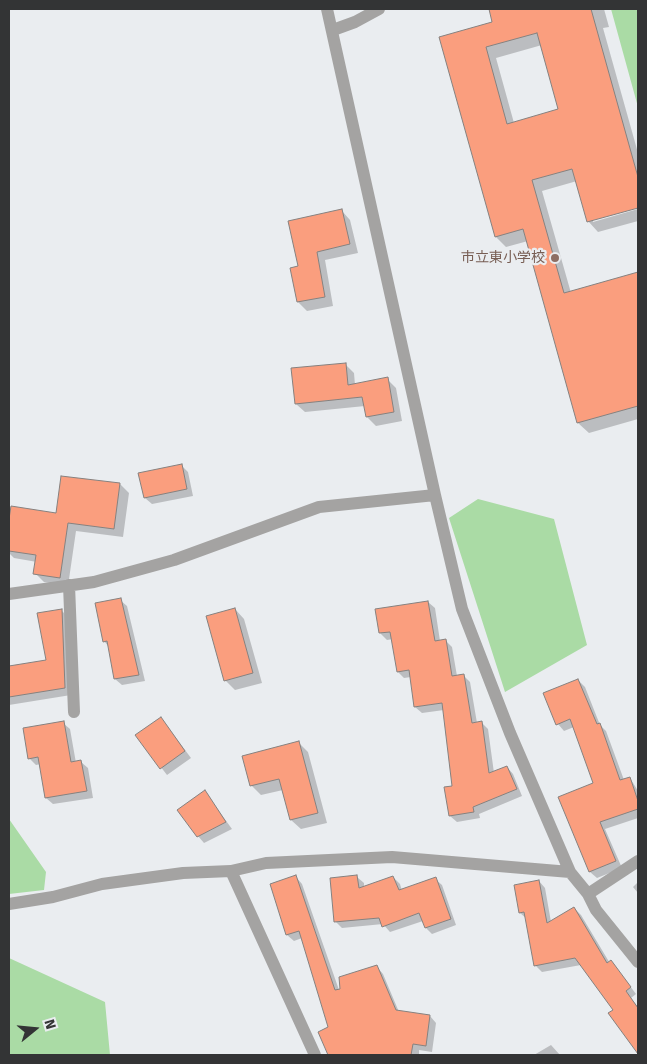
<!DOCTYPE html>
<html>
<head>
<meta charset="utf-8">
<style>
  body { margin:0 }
  #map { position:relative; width:647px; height:1064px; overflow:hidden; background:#eaedf0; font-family:"Fira Sans",sans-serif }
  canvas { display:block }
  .frame { position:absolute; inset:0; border:10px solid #333435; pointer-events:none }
  .north { position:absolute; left:10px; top:1004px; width:50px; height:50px; -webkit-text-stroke:4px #eaedf0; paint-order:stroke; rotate:73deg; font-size:14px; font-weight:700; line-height:20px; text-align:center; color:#333435 }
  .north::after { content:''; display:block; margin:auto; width:18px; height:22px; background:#333435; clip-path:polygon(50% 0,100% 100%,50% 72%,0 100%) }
</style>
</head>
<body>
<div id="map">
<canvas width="647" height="1064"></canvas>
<div class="frame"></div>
<div class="north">N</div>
</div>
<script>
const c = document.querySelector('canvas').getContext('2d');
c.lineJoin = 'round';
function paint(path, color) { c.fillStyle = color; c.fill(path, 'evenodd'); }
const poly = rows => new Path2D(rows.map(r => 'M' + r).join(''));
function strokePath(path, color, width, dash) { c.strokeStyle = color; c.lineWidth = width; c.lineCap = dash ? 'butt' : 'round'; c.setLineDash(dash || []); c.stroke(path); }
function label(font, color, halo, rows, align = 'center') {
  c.font = font + ' "Fira Sans","Noto Sans JP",sans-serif'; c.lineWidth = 4.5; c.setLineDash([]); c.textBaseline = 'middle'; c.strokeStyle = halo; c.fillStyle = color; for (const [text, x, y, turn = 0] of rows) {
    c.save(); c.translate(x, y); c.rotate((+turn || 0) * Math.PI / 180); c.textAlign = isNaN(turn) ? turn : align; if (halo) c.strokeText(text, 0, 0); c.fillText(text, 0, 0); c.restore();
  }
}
paint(poly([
  [611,9,638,9,638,107],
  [478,499,554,519,587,645,505,692,449,518],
  [9,819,46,872,44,890,9,894],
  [9,958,105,1002,110,1055,9,1055]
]), '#aadba5');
paint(poly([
  [490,9,604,9,609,27,603,28,638,153,638,207,593,219,593,222,638,209,638,221,598,232,588,221,577,181,542,191,571,293,638,274,638,419,589,433,578,423,528,241,506,247,496,237,440,38,494,23],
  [542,45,560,110,514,123,496,58],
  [342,211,350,220,358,253,325,260,333,306,307,311,298,302,300,267],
  [345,364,354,373,355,385,387,379,396,388,402,421,376,426,367,417,365,406,305,412,296,404],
  [181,465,188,472,193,496,152,504,145,498],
  [120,484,129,493,123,537,76,531,68,586,44,582,35,573,37,562,14,558,9,553,9,507,57,515],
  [120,600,127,606,145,681,122,685,115,679,109,647,104,641],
  [428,602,435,608,440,641,446,641,452,647,457,676,463,675,470,682,477,723,482,723,488,729,494,773,507,767,513,774,522,796,479,814,480,818,457,822,450,816,454,787,444,710,422,713,415,707,411,677,404,678,398,672,393,639,387,640,380,633],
  [235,609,244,619,262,683,235,690,225,680],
  [61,610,68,617,71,695,9,705,9,667,47,661],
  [578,680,585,687,600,725,606,731,624,780,630,778,638,791,638,818,605,829,622,868,597,878,590,872,560,798,594,784,574,727,564,731,558,724],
  [161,718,191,758,167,775,137,736],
  [63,723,70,729,76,763,81,762,88,768,93,798,53,804,46,798,41,764,36,765,29,758],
  [298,742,308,752,327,823,301,829,291,820,283,790,261,795,251,785],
  [205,792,232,829,204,843,198,836],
  [296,877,302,884,339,990,377,967,383,974,399,1012,430,1016,436,1023,432,1052,419,1050,419,1055,329,1055,319,1033,330,1028,302,938,294,941,287,935,271,885],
  [357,877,364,883,364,888,393,877,400,884,402,891,435,879,442,885,456,925,432,934,426,928,423,921,390,932,383,924,342,928,335,921],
  [539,881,545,888,551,922,574,908,581,915,614,970,624,978,636,994,631,998,638,1007,638,1055,615,1010,581,965,542,972,535,965,527,919,520,913],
  [638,882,638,893,633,887],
  [551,1045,560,1055,534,1055]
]), '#0003');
const building = poly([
  [489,9,591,9,638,177,638,208,587,222,572,169,532,180,564,293,638,272,638,406,577,423,523,229,495,237,439,37,492,22,489,9],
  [537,33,558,109,507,124,486,47,537,33],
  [342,209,350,244,317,252,325,297,297,302,290,268,298,266,288,221,342,209],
  [346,363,348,385,388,377,394,412,366,417,362,397,295,404,291,368,346,363],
  [182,464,187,489,144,498,138,473,182,464],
  [61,476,120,483,114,529,68,523,60,578,33,574,36,555,9,551,9,519,11,506,56,513,61,476],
  [121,598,139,675,114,679,107,641,103,642,95,603,121,598],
  [428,601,435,641,446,639,452,676,464,674,472,723,482,721,489,773,507,766,517,789,473,807,474,812,449,816,444,787,452,786,442,703,414,707,409,670,397,672,390,632,379,633,375,609,428,601],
  [235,608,253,673,224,681,206,616,235,608],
  [62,609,65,688,9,697,9,666,46,660,37,613,62,609],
  [578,679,597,724,600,723,620,780,630,777,638,801,638,809,600,822,616,861,589,872,558,797,593,783,570,719,556,725,543,693,578,679],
  [161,717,185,751,160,769,135,735,161,717],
  [64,721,71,762,81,760,87,791,45,798,38,757,28,759,23,728,64,721],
  [299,741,318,813,290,820,279,779,250,786,242,756,299,741],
  [205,790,226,822,197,837,177,810,205,790],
  [296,875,335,990,340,989,339,977,377,965,396,1010,430,1015,426,1046,413,1044,411,1055,328,1055,318,1032,328,1027,299,931,286,935,270,884,296,875],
  [357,875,359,888,393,876,399,890,436,877,451,919,425,928,419,913,382,927,379,918,334,922,330,878,357,875],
  [539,880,547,923,574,907,607,963,611,960,631,987,626,991,638,1008,638,1054,608,1013,613,1010,575,958,534,966,524,912,519,913,514,885,539,880]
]);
paint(building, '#fa9e7e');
strokePath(building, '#85817f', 1);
strokePath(poly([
  [327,9,435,495,462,609,510,733,570,872,588,894,596,910,638,962],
  [333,30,355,22,379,9],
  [69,585,74,712],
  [9,594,94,582,174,560,319,507,435,495],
  [231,871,315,1055],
  [588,894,638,861],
  [9,904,53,897,102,884,183,873,231,871,266,863,392,857,570,872]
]), '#a4a3a2', 12);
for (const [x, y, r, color] of [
  [555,258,5,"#8d6e63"]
]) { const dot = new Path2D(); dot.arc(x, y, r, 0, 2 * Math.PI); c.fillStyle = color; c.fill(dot); strokePath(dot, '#eaedf0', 2); }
label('14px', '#785e54', '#eaedf0', [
  ["市立東小学校",545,258]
], 'right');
</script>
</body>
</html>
